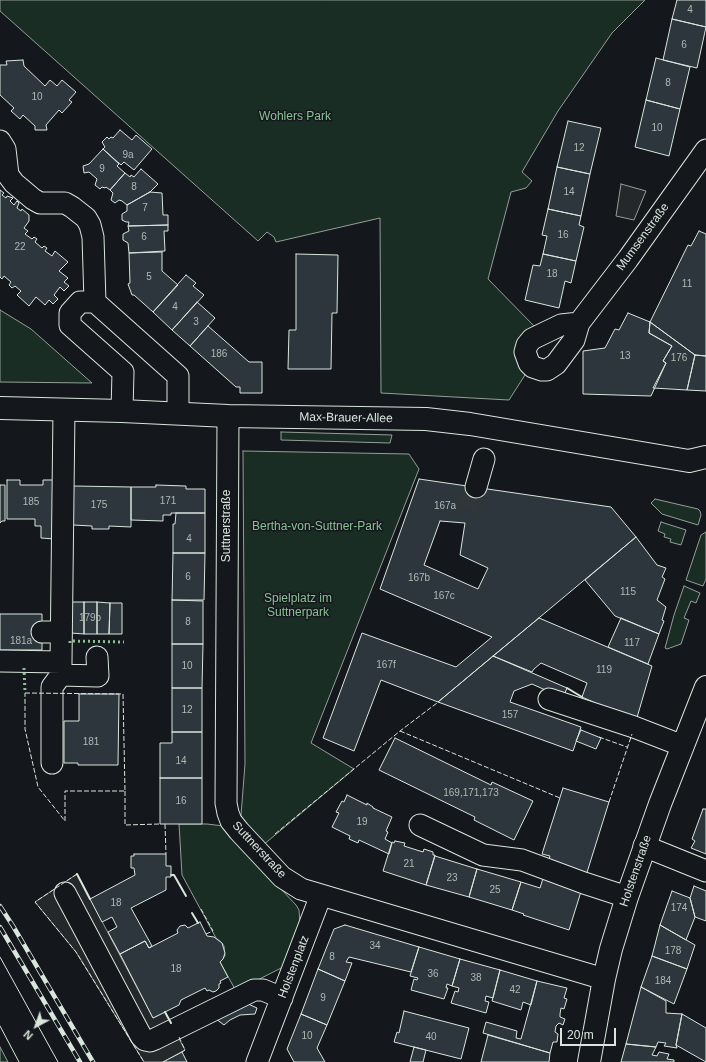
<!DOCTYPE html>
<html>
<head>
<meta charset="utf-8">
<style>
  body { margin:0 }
  #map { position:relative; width:706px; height:1062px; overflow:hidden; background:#14181c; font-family:Helvetica,sans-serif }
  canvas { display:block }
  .north { position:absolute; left:16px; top:1006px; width:40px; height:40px; -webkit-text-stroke:3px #14181c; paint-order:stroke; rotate:221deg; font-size:11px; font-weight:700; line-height:16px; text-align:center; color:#d8e6dc }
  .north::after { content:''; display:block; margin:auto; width:14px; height:18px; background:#d8e6dc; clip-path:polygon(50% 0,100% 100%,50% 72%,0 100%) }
  .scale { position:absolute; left:560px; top:1028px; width:56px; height:18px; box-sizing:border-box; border:2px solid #d8e6dc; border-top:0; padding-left:5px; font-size:12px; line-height:14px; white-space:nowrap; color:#d8e6dc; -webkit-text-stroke:3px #14181c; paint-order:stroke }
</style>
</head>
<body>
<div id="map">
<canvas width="706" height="1062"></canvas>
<div class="north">N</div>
<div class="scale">20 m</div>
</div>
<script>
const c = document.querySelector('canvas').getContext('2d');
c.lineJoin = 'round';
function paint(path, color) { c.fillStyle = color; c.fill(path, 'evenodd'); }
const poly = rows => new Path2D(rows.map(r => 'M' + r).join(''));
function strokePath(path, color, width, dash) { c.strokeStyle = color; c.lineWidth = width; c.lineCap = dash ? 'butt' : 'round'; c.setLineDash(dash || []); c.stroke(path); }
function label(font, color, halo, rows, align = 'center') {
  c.font = font + ' Helvetica,sans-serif'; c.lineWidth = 3; c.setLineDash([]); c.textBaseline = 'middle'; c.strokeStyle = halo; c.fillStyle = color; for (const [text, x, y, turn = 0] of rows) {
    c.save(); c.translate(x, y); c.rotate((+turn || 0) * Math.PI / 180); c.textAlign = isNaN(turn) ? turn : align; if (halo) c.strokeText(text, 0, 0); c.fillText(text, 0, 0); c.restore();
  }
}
const green = poly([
  [0,0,645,0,612,33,558,111,522,172,532,181,526,188,511,192,488,279,536,328,516,345,525,375,509,400,381,393,380,218,276,242,274,237,267,232,258,241,0,11,0,0],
  [0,310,31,329,92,383,0,382,0,310],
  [281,432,392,435,390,443,281,440,281,432],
  [243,451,409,454,419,469,311,743,354,769,250,856,296,905,299,910,300,924,285,966,236,991,220,962,225,956,224,946,222,943,216,938,182,875,179,824,207,824,240,828,245,764,243,451],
  [655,499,698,509,700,511,701,515,698,525,662,514,651,503,655,499],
  [661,522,686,530,681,545,670,542,671,539,664,537,665,534,658,531,661,522],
  [706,532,706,579,703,586,686,580,701,535,706,532],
  [684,586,700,593,696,603,691,601,684,618,689,620,681,644,667,649,665,648,674,615,684,586],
  [0,1047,8,1062,0,1062,0,1047]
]);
paint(green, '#1a2d24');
strokePath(green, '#939e99', 1);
const parking = poly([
  [621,184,646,191,634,220,616,216,621,184],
  [77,874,153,1018,165,1012,185,1050,163,1062,144,1062,76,952,35,902,77,874]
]);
paint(parking, '#24282b');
strokePath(parking, '#939e99', 1);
const building = poly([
  [677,0,706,0,706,27,672,19,677,0],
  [672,19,706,27,697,68,663,60,672,19],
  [656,58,690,67,680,109,646,100,656,58],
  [23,60,24,66,45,86,50,80,57,86,62,80,76,92,69,100,72,102,62,113,59,110,46,125,47,130,35,130,35,126,23,115,20,119,11,111,14,108,0,95,0,65,7,65,6,61,23,60],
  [646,100,680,109,669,156,635,147,646,100],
  [568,121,601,128,590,174,557,167,568,121],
  [120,130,132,140,136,135,152,149,134,170,124,162,121,165,103,149,105,147,102,142,107,137,109,139,111,137,113,138,120,130],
  [103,149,119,164,117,166,125,173,110,190,106,187,105,188,102,187,100,189,95,185,97,179,89,172,84,173,83,166,89,164,103,149],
  [557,167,590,174,581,216,548,209,557,167],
  [141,169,158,184,150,192,127,205,122,201,119,200,115,203,111,200,113,193,110,190,125,173,130,177,131,175,134,177,141,169],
  [0,190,4,193,2,195,6,198,7,196,13,198,10,201,14,205,17,201,19,203,17,208,21,211,22,209,29,215,29,221,24,228,28,231,25,234,32,239,34,237,37,239,35,242,42,248,44,246,47,248,45,251,52,256,55,251,68,262,59,271,68,278,64,282,69,286,64,291,60,287,54,295,58,299,53,304,49,300,45,305,36,297,29,306,17,295,21,291,15,286,12,288,9,285,11,282,4,276,2,279,0,277,0,190],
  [150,192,162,193,163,215,168,215,168,225,128,226,129,222,126,222,122,220,122,214,127,211,127,205,150,192],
  [548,209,581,216,579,225,584,227,576,261,543,254,547,236,542,235,548,209],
  [168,225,168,231,164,231,165,251,129,253,128,243,123,240,123,234,129,231,128,226,168,225],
  [699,231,706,234,706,356,695,355,650,322,688,245,691,246,699,231],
  [162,252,162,271,178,285,153,312,134,295,132,295,128,284,130,283,129,253,162,252],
  [296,254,338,255,337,313,332,313,331,369,288,369,289,330,296,330,296,254],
  [543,254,576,261,571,283,565,281,559,308,525,300,533,265,540,266,543,254],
  [186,275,196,283,193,286,204,295,172,330,153,312,186,275],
  [197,302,215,318,190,346,172,330,197,302],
  [628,313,650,322,649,333,672,346,663,361,666,363,651,396,583,394,583,351,605,348,615,329,619,330,628,313],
  [650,322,695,355,687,390,653,388,666,363,663,361,672,346,649,333,650,322],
  [208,326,249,362,262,362,262,393,240,393,240,387,236,387,190,346,208,326],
  [695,355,706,356,706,391,687,390,695,355],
  [419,479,611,507,636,537,438,702,381,680,354,751,323,738,362,633,456,667,492,637,380,589,419,479],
  [440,521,465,523,460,555,488,568,478,589,424,565,440,521],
  [7,480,20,480,20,485,43,485,43,480,54,480,55,539,41,538,41,526,35,526,35,519,7,519,7,480],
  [0,485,5,485,5,521,2,521,0,523,0,485],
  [156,485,186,486,186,489,205,489,205,513,171,513,171,515,163,515,163,521,131,520,131,487,156,487,156,485],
  [73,486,131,487,131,527,109,526,109,529,92,529,92,526,73,525,73,486],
  [176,513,205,513,205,553,173,553,173,524,175,524,176,513],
  [636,537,657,565,666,568,662,577,665,579,657,600,666,607,662,620,664,621,659,634,615,616,585,580,636,537],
  [173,553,205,553,204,600,172,600,173,553],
  [172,600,203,601,203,644,172,644,172,600],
  [71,602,84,602,84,634,71,633,71,602],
  [84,602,97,602,97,634,84,634,84,602],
  [97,602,110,603,109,634,97,634,97,602],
  [110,603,122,603,122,634,109,634,110,603],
  [0,614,42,614,42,650,0,650,0,614],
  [539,618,652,666,636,721,582,697,587,683,541,663,534,669,532,672,493,656,539,618],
  [621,618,659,634,648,664,608,647,621,618],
  [172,644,203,644,202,688,172,688,172,644],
  [493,656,567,688,563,698,532,684,514,691,510,702,581,727,573,751,438,702,493,656],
  [172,688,202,688,202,732,172,732,172,688],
  [79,694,119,694,118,765,78,765,78,763,64,763,64,721,79,721,79,694],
  [581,730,601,738,596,749,576,741,581,730],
  [172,732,202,732,202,778,160,778,160,743,172,743,172,732],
  [395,738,491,785,492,782,533,801,514,840,474,820,475,817,379,770,395,738],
  [160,778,202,778,202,824,160,824,160,778],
  [563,788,609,802,569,930,523,915,524,914,512,910,521,882,540,888,550,856,542,854,563,788],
  [347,795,367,805,367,803,373,807,373,808,392,817,386,831,388,832,385,839,392,843,389,854,359,840,358,843,349,839,350,836,332,827,339,813,336,812,342,801,344,802,347,795],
  [703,809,706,809,706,854,691,848,695,841,692,839,703,809],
  [395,841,405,843,404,846,423,852,424,849,433,852,433,855,435,855,426,885,383,871,392,842,394,843,395,841],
  [134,854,166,854,166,866,171,866,171,877,166,877,166,890,131,908,152,946,149,948,145,941,120,954,108,932,117,927,112,917,102,922,90,899,135,875,134,868,131,868,131,856,134,856,134,854],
  [435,856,477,869,469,897,426,885,435,856],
  [477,869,521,882,512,910,469,897,477,869],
  [694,886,706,891,706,921,695,917,690,898,694,886],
  [672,891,690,898,695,917,686,940,660,925,672,891],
  [200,922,207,936,214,937,222,943,225,953,223,959,220,962,228,977,220,981,221,983,219,984,219,988,216,991,213,992,209,990,207,991,205,988,181,1000,179,1005,153,1018,120,954,145,941,149,948,178,933,177,930,180,926,185,925,188,928,200,922],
  [345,925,419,947,411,972,349,957,346,962,352,963,345,981,318,969,334,929,345,925],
  [660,925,695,945,687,969,652,956,660,925],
  [419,947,460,959,452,986,447,984,446,988,448,988,444,999,411,990,414,979,417,980,418,978,410,976,419,947],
  [652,956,687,969,674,1004,641,987,652,956],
  [460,959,500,970,493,998,486,996,485,1001,489,1002,486,1013,451,1003,455,991,458,992,459,988,452,986,460,959],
  [318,969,345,981,327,1025,301,1014,318,969],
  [500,970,537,981,531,1005,523,1002,521,1010,492,1001,500,970],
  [537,981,567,988,564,998,567,999,564,1009,561,1008,560,1014,560,1017,565,1019,563,1025,559,1023,556,1026,555,1032,558,1034,557,1042,553,1042,550,1053,483,1033,486,1022,517,1031,516,1038,521,1039,537,981],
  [641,987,666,1001,666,1013,682,1014,676,1045,677,1048,664,1046,666,1043,658,1042,656,1047,626,1044,641,987],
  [246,1003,257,1008,255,1014,240,1015,230,1020,224,1025,216,1019,246,1003],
  [404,1011,469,1028,461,1059,394,1042,397,1032,399,1033,404,1011],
  [301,1014,327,1025,317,1048,325,1062,294,1062,287,1049,301,1014],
  [682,1014,706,1028,706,1062,676,1045,682,1014],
  [488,1035,550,1053,549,1062,481,1062,488,1035],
  [626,1044,656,1047,652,1055,657,1056,659,1052,669,1054,667,1059,674,1060,674,1062,621,1062,626,1044],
  [414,1047,426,1050,423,1062,410,1062,414,1047],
  [182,1052,187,1062,163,1062,182,1052]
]);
paint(building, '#2c363c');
strokePath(building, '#d8e6dc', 1);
strokePath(poly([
  [467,509,476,487]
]), '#313739', 21, [21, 10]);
const minor = poly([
  [0,141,5,149,8,175,14,183,33,199,40,203,65,203,72,207,86,218,90,225,93,237,95,302],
  [579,323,561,325,532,339,527,345,525,352,529,363,533,367,542,370,547,370,556,364,574,340,579,323,628,259,706,150],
  [122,411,123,372,70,325,70,313,80,302,95,302,178,376,178,413],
  [228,416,226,803,228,813,231,821,239,831,282,877,301,889,604,979],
  [476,487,484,459],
  [42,632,61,632],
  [0,661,61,662,64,410],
  [61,675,98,676,97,657],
  [549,699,634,727,683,746],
  [52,763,52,687,61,675,61,662],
  [420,825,483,855,522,860,584,883,627,897],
  [644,846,706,871],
  [65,893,141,1036,145,1040,150,1041,155,1039,254,990,263,990,282,998],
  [257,1062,321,895]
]);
const major = poly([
  [0,408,122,411,228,416,426,419,470,424,689,461,706,457],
  [589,1062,604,979,611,949,627,897,660,804,706,687]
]);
strokePath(minor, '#d8e6dc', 23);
strokePath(major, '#d8e6dc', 24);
strokePath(minor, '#14181c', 21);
strokePath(major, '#14181c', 22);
strokePath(poly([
  [0,957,58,1062],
  [0,1026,19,1062]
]), '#d8e6dc', 1);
const rail = poly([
  [0,906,13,926,93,1062],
  [0,927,80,1062]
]);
strokePath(rail, '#d8e6dc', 4.5);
strokePath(rail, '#14181c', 3, [9]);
strokePath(poly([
  [70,643,70,641,124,642],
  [24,668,25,693]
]), '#8ac095', 3, [2, 3]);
strokePath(poly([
  [25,693,123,694,125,791,65,791,65,821,38,787,25,729,25,693],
  [400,731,560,798],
  [599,737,627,747],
  [125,791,125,825,160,824],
  [609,802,632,734],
  [165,824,166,854],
  [275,834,400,731,437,703],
  [77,874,35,902,76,952,144,1062],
  [201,909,213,931,206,934],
  [179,1037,185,1050,182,1052]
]), '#d8e6dc', 1, [5, 2]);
strokePath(poly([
  [567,688,582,697],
  [77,874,90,899],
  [171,875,174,875,186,896],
  [192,913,198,923],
  [165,1012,171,1023]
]), '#d8e6dc', 2);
label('10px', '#adbab4', null, [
  ["4",690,10],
  ["6",684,45],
  ["8",668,83],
  ["10",37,97],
  ["10",657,128],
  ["12",579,148],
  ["9a",128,155],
  ["9",102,169],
  ["8",134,187],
  ["14",569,192],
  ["7",145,208],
  ["16",563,235],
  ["6",144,237],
  ["22",20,247],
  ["18",552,274],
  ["5",149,277],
  ["11",687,284],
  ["4",175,307],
  ["3",196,322],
  ["186",219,354],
  ["13",625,356],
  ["176",679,358],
  ["171",168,501],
  ["185",31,502],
  ["175",99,505],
  ["167a",445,506],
  ["4",189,539],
  ["6",188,577],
  ["167b",419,578],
  ["115",628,592],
  ["167c",444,596],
  ["179b",90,618],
  ["8",188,622],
  ["181a",21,641],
  ["117",632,643],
  ["167f",386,665],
  ["10",187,666],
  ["119",604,670],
  ["12",187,710],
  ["157",510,715],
  ["181",91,742],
  ["14",181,761],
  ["169,171,173",471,793],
  ["16",181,801],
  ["19",362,822],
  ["21",409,864],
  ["23",452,878],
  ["25",495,890],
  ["18",116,903],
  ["174",679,908],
  ["34",375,946],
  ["178",673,951],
  ["8",332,957],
  ["18",176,969],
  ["36",433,974],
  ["38",476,978],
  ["184",663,981],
  ["42",515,990],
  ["9",323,998],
  ["10",307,1036],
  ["40",431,1037]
]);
label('12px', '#8ac095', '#14181c', [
  ["Wohlers Park",295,117],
  ["Bertha-von-Suttner-Park",317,527],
  ["Spielplatz im",298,599],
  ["Suttnerpark",298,613]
]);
label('12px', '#d8e6dc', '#14181c', [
  ["Mumsenstraße",643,237,-54],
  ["Max-Brauer-Allee",346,418,1],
  ["Suttnerstraße",227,526,-90],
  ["Suttnerstraße",259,850,47],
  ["Holstenstraße",636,871,-71],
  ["Holstenplatz",294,967,-69]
]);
</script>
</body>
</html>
